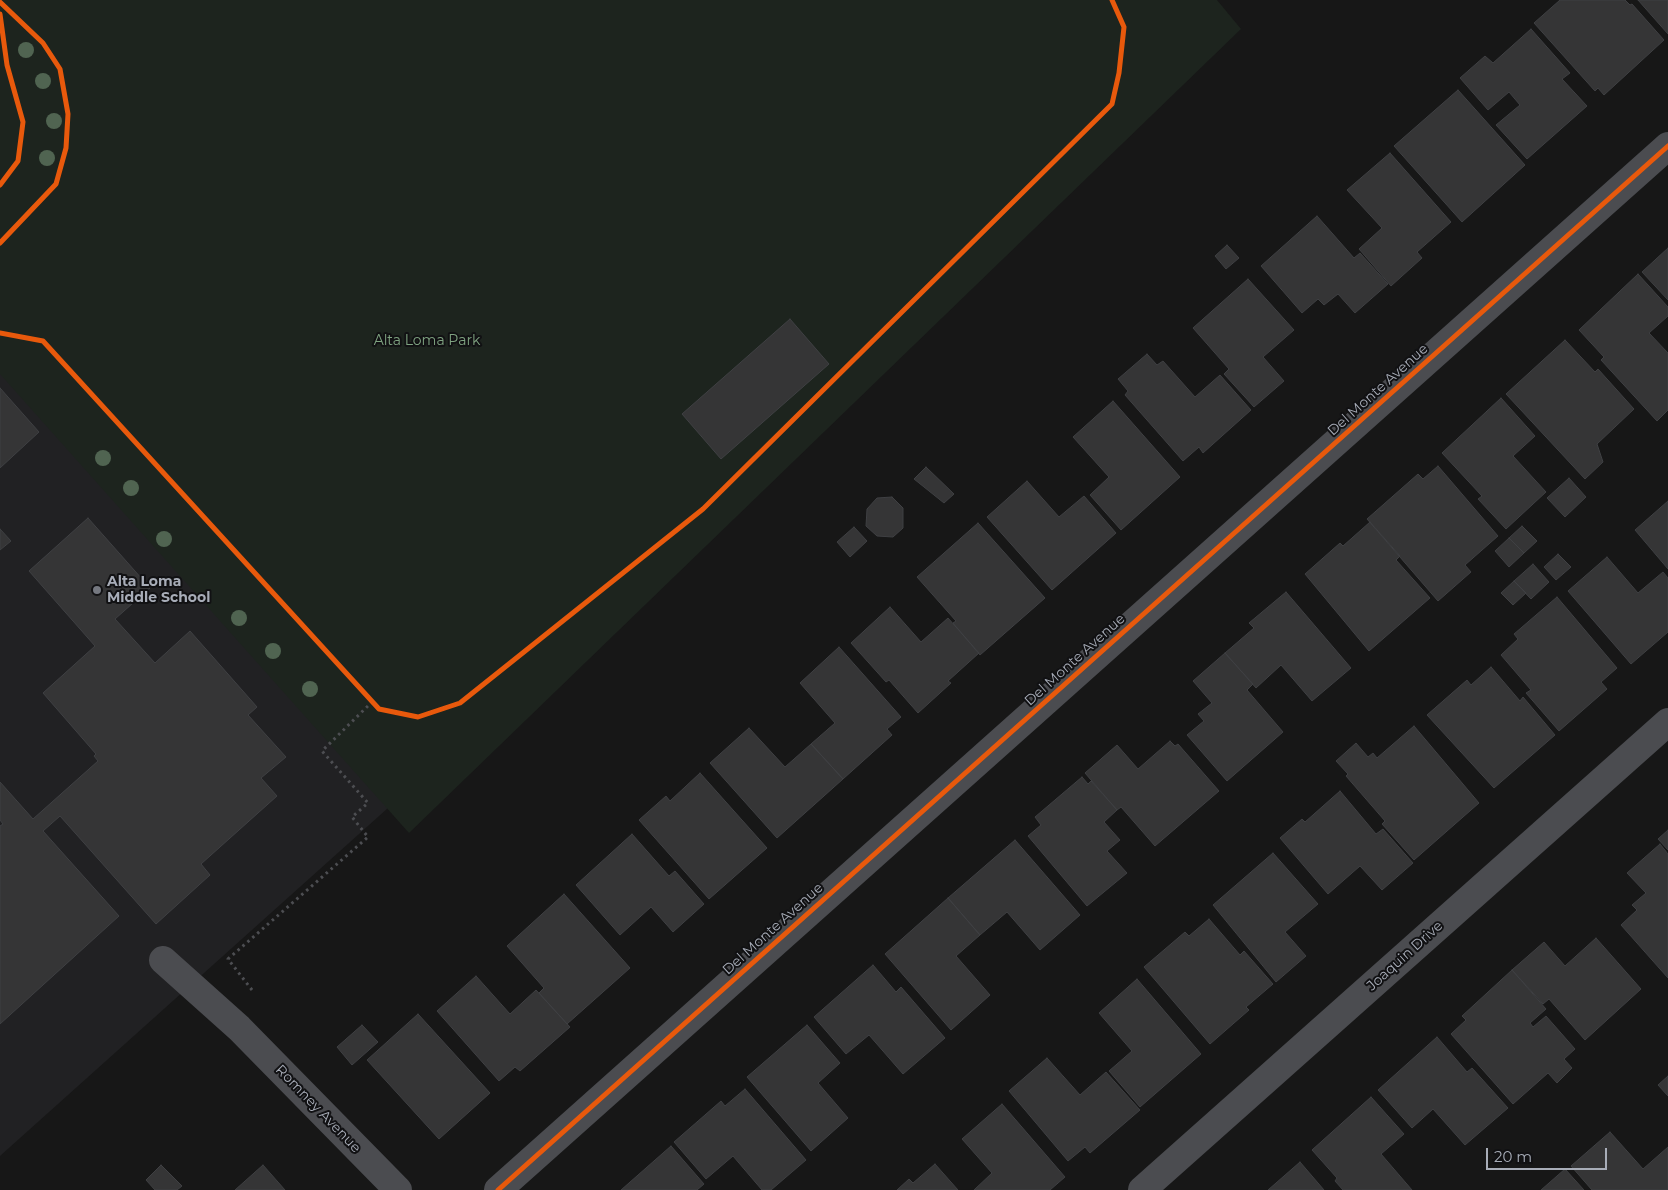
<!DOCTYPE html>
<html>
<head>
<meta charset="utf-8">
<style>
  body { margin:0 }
  #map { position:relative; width:1668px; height:1190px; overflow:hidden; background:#171717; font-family:Montserrat,sans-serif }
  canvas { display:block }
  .scale { position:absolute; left:1486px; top:1148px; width:121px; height:22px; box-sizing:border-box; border:2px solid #a8adb8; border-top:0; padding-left:6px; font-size:15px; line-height:18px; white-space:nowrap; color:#a8adb8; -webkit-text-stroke:4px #111113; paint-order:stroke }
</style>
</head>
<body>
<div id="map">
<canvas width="1668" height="1190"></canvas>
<div class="scale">20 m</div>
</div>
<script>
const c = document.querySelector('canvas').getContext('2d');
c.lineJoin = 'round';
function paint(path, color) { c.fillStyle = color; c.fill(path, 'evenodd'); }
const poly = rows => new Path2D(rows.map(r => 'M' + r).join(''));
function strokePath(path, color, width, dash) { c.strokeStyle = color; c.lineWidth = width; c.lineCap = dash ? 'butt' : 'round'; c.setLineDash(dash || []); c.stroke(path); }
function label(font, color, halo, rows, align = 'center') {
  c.font = font + ' Montserrat,sans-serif'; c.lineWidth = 4; c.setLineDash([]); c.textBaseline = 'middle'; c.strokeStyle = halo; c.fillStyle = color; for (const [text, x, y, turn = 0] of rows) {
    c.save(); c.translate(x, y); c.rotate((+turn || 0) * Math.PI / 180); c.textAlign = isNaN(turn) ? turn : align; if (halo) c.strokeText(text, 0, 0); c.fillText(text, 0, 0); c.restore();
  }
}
paint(poly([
  [0,372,388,808,0,1156]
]), '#212123');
paint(poly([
  [0,0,1217,0,1241,29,409,833,0,374]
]), '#1d241e');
const building = poly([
  [1560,0,1625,0,1630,5,1632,4,1664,40,1604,95,1598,88,1595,91,1534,23,1560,0],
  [1638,0,1668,0,1668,34,1638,0],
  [1531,29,1570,73,1562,79,1587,106,1527,159,1496,125,1520,105,1509,92,1488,110,1460,78,1485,56,1493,63,1531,29],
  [1458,90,1525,165,1462,222,1394,146,1458,90],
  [1390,153,1451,222,1417,252,1422,258,1391,286,1359,249,1382,228,1347,190,1390,153],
  [1317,216,1354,258,1360,253,1388,284,1355,313,1338,294,1324,305,1318,299,1302,313,1261,266,1317,216],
  [1227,245,1239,258,1226,269,1215,256,1227,245],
  [1668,248,1668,300,1642,272,1668,248],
  [1638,274,1668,307,1668,316,1649,333,1668,353,1668,410,1657,421,1601,360,1604,357,1579,330,1638,274],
  [1248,279,1294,330,1263,357,1284,381,1254,407,1224,374,1229,369,1193,328,1248,279],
  [790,319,829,364,721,459,682,414,790,319],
  [1565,340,1595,372,1598,369,1634,409,1597,444,1603,462,1585,479,1506,394,1565,340],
  [1147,354,1157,365,1163,361,1195,397,1220,375,1251,410,1203,453,1199,447,1183,461,1125,395,1128,391,1118,379,1147,354],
  [0,388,39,432,0,468,0,388],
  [1501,398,1535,436,1513,456,1546,492,1506,529,1478,499,1482,496,1442,453,1501,398],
  [1113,401,1180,477,1121,530,1090,495,1109,477,1073,437,1113,401],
  [1438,466,1498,536,1465,565,1471,572,1438,601,1367,519,1418,474,1423,479,1438,466],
  [926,467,954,494,944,503,914,479,926,467],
  [1569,478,1586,497,1565,517,1547,498,1569,478],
  [1027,481,1059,517,1084,496,1116,533,1052,590,987,517,1027,481],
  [892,497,903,508,903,528,893,537,877,536,866,526,867,509,877,498,892,497],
  [1668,501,1668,569,1635,530,1668,501],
  [88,518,150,588,115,619,155,663,190,631,257,707,248,715,286,757,261,778,277,796,201,864,210,875,156,924,60,816,43,831,119,916,0,1024,0,826,3,824,0,820,0,782,33,819,98,761,94,756,96,754,43,693,95,646,29,571,88,518],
  [1370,522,1400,556,1396,560,1430,598,1369,651,1305,574,1340,543,1343,546,1370,522],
  [978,523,1045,598,980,655,953,623,956,621,917,577,978,523],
  [1522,526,1537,541,1524,553,1509,538,1522,526],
  [854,527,867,541,850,557,837,542,854,527],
  [0,529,11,541,0,550,0,529],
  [1509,538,1524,553,1509,567,1495,551,1509,538],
  [1558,554,1571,567,1556,580,1544,567,1558,554],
  [1607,557,1638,593,1663,572,1668,578,1668,632,1631,664,1568,591,1607,557],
  [1533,564,1549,582,1531,599,1514,581,1533,564],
  [1514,581,1526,593,1513,605,1501,593,1514,581],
  [1286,592,1351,668,1312,701,1281,665,1256,688,1225,653,1254,628,1249,623,1286,592],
  [1557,597,1617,668,1601,682,1607,689,1559,731,1526,693,1531,690,1501,655,1518,639,1514,634,1557,597],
  [890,607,921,642,948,618,979,653,948,681,951,683,918,713,889,680,886,682,851,643,890,607],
  [839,647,901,717,887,729,892,735,843,779,811,744,835,723,800,683,839,647],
  [1225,653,1253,684,1247,690,1283,732,1227,781,1187,735,1204,721,1198,714,1212,703,1193,681,1225,653],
  [1491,667,1520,701,1523,697,1555,735,1494,788,1427,715,1467,680,1471,685,1491,667],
  [1414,726,1479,803,1414,860,1382,824,1385,821,1346,776,1348,774,1336,761,1356,743,1368,757,1373,753,1377,758,1414,726],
  [749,728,785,767,811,744,843,779,777,838,710,763,749,728],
  [1170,741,1175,746,1178,744,1219,791,1155,846,1121,807,1117,810,1085,773,1117,745,1138,769,1170,741],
  [700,773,767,848,709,899,639,820,666,796,670,801,700,773],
  [1082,777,1088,784,1091,781,1117,810,1104,822,1120,840,1107,851,1127,873,1087,906,1028,836,1041,825,1035,817,1082,777],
  [1340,791,1376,834,1383,829,1413,863,1382,890,1360,866,1328,894,1280,838,1302,819,1305,822,1340,791],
  [1668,830,1668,850,1658,839,1668,830],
  [632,834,669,876,675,871,704,904,673,932,651,907,620,935,576,885,632,834],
  [1015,840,1080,915,1040,950,1007,912,980,935,948,898,1015,840],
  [1660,844,1668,854,1668,978,1621,925,1637,910,1632,905,1646,893,1627,873,1660,844],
  [1273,853,1318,904,1285,932,1306,956,1276,982,1213,905,1273,853],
  [564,894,630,968,567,1024,539,993,544,988,507,946,564,894],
  [948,898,980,935,956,956,990,995,951,1030,885,954,948,898],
  [1209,919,1240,955,1244,951,1273,984,1246,1007,1249,1010,1210,1044,1144,967,1185,932,1189,936,1209,919],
  [1596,938,1641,989,1585,1040,1549,999,1543,1004,1512,970,1544,942,1565,966,1596,938],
  [873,965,896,992,901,987,945,1038,903,1074,869,1035,846,1054,814,1017,873,965],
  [1512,970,1546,1009,1530,1023,1533,1027,1546,1016,1575,1049,1564,1059,1572,1068,1557,1083,1548,1073,1513,1104,1451,1034,1466,1020,1462,1016,1512,970],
  [476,976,510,1014,536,990,570,1027,520,1071,515,1067,499,1081,437,1011,476,976],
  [1137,979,1201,1054,1140,1107,1109,1071,1132,1051,1099,1013,1137,979],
  [418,1014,490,1093,439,1139,367,1060,418,1014],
  [362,1025,378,1042,352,1065,337,1047,362,1025],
  [807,1025,840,1063,818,1083,848,1118,811,1151,747,1077,807,1025],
  [1437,1037,1467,1072,1472,1068,1508,1108,1465,1145,1433,1109,1412,1128,1378,1090,1437,1037],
  [1047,1058,1080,1095,1106,1072,1140,1110,1090,1153,1085,1147,1068,1161,1009,1091,1047,1058],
  [1668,1076,1668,1096,1658,1085,1668,1076],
  [745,1089,806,1160,771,1190,762,1190,733,1156,706,1179,674,1142,721,1101,725,1106,745,1089],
  [1371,1097,1404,1134,1381,1154,1412,1190,1343,1190,1335,1181,1337,1178,1312,1150,1371,1097],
  [1002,1104,1065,1177,1050,1190,974,1190,992,1173,962,1139,1002,1104],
  [1610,1132,1643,1169,1668,1147,1668,1190,1592,1190,1571,1166,1610,1132],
  [671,1146,704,1184,697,1190,621,1190,671,1146],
  [1300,1162,1324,1190,1268,1190,1300,1162],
  [935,1164,958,1190,897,1190,909,1179,913,1183,935,1164],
  [161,1165,182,1186,177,1190,155,1190,146,1180,161,1165],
  [263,1165,285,1190,235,1190,263,1165],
  [1565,1169,1584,1190,1541,1190,1565,1169]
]);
paint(building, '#353536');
strokePath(building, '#3f4043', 1);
strokePath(poly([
  [252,990,228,959,368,837,352,817,368,803,322,751,372,702]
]), '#4d4e52', 3, [2.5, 4]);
strokePath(poly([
  [163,960,239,1028,398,1190],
  [498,1190,1668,146],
  [1142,1190,1668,722]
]), '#4b4c50', 28);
strokePath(poly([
  [0,2,43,43,60,69,68,114,66,148,56,184,0,243],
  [0,14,7,65,23,122,18,161,0,185],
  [0,333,43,341,379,709,418,717,460,703,703,509,1112,104,1119,73,1124,27,1112,0],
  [498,1190,1668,146]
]), '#e8590c', 5);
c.fillStyle = '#506451';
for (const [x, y] of [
  [26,50],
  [43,81],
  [54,121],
  [47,158],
  [103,458],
  [131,488],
  [164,539],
  [239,618],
  [273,651],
  [310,689]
]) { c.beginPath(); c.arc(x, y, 8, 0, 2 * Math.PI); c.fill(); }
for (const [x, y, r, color] of [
  [97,590,5,"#757880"]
]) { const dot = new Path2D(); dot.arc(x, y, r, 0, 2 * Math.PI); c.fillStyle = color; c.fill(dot); strokePath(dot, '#111113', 2); }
label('14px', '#7fa381', '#111113', [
  ["Alta Loma Park",427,341]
]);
label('14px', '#a8adb8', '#111113', [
  ["Del Monte Avenue",1378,390,-42],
  ["Del Monte Avenue",1075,660,-42],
  ["Del Monte Avenue",773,929,-42],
  ["Joaquin Drive",1405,956,-42],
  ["Romney Avenue",318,1109,46]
]);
label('bold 14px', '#a8adb8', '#111113', [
  ["Alta Loma",107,582],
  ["Middle School",107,598]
], 'left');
</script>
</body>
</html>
